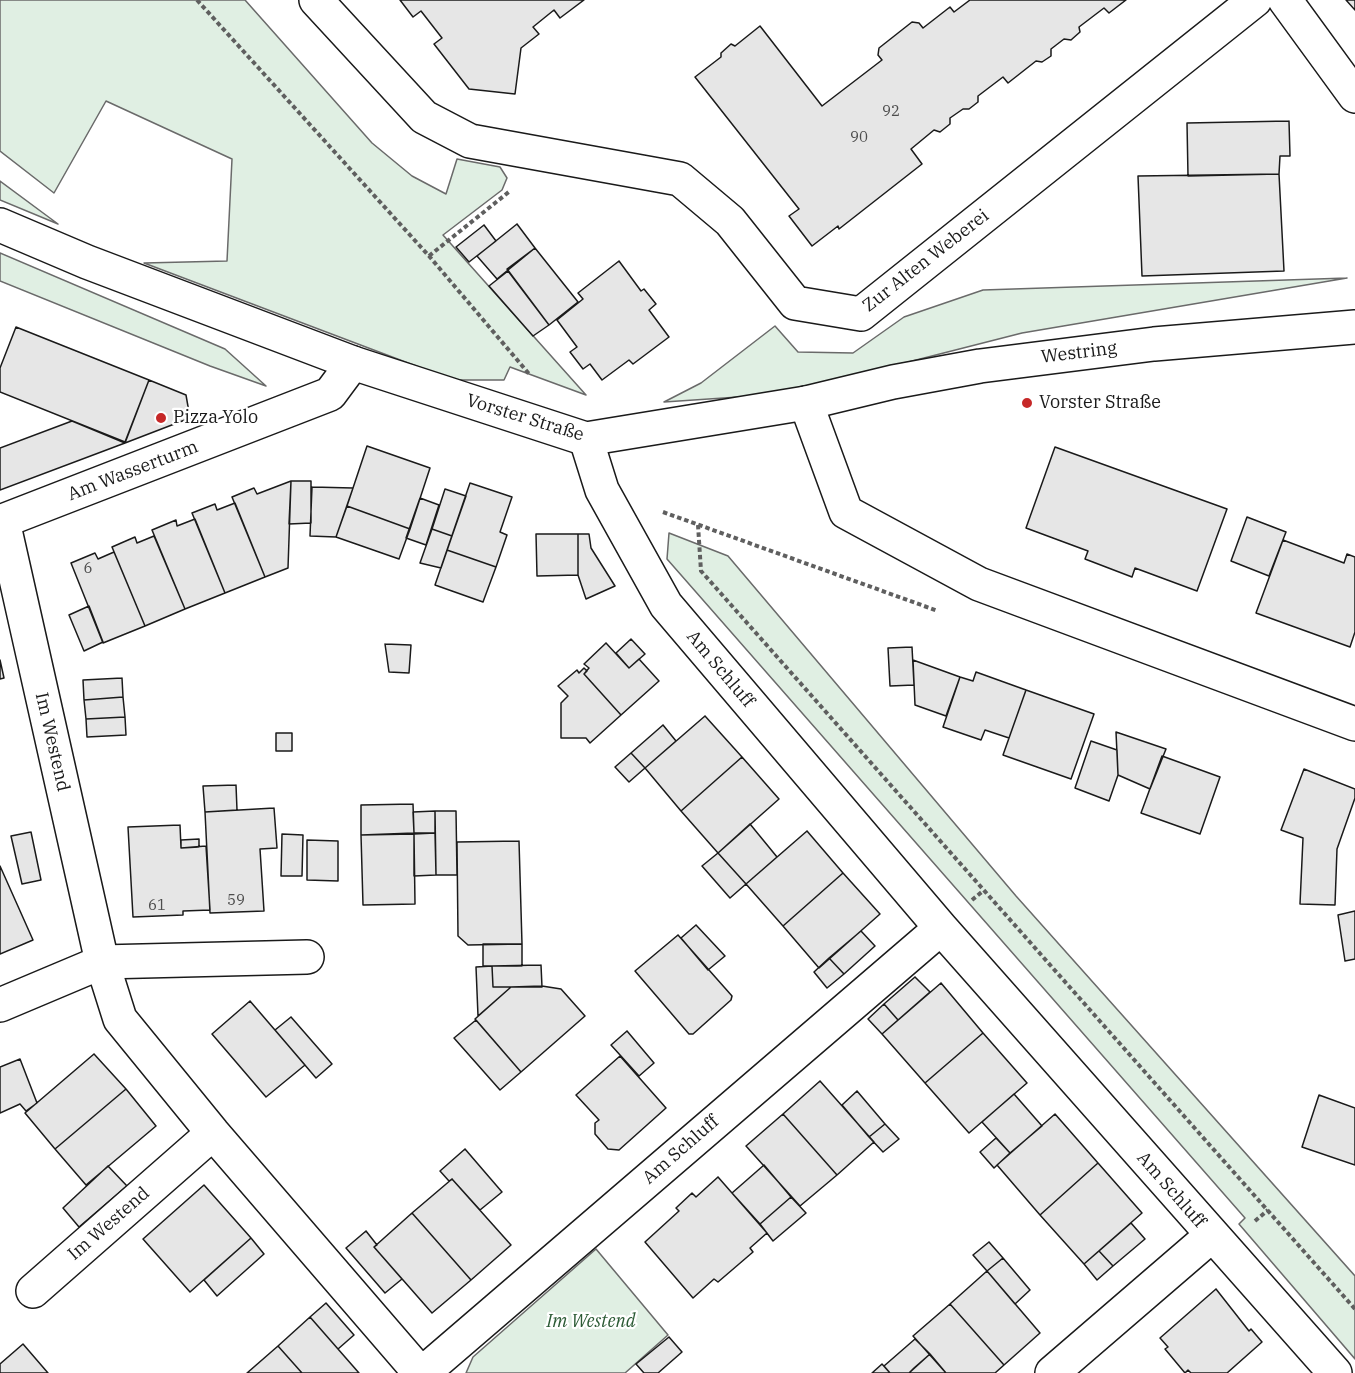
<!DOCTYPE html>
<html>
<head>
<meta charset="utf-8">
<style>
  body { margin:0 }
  canvas { display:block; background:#fff }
</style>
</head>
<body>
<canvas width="1355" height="1373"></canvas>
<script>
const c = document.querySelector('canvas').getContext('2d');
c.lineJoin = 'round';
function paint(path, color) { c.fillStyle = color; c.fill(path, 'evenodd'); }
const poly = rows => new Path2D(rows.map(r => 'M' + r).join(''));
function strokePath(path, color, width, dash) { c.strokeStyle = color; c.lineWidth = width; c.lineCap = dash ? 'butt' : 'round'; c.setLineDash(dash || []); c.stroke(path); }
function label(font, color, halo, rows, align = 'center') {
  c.font = font + ' "IBM Plex Serif",serif'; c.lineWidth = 4.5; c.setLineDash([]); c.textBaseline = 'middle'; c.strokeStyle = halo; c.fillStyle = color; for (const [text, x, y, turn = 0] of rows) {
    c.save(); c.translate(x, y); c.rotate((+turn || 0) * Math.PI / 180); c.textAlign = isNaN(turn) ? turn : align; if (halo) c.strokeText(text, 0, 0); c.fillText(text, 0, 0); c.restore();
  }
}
const green = poly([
  [0,0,245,0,372,143,412,176,446,194,457,159,500,167,507,178,502,190,443,235,586,395,510,367,504,380,453,380,144,263,227,261,232,159,106,101,54,193,0,151,0,0],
  [0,181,58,224,0,200,0,181],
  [0,253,225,349,266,386,210,366,0,281,0,253],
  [1347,278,1022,333,783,394,664,402,701,383,775,326,798,352,853,353,904,317,983,290,1347,278],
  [669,533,728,556,1016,896,1355,1276,1355,1359,1239,1224,1245,1218,667,559,669,533],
  [596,1249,668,1335,625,1373,466,1373,473,1357,596,1249]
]);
paint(green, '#e0efe3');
strokePath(green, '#6a6a6a', 1.5);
const building = poly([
  [400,0,584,0,560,18,554,10,533,27,539,34,521,48,515,94,469,89,434,44,442,38,421,11,413,17,400,0],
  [970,0,1126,0,1109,13,1104,8,1079,27,1080,32,1071,40,1064,39,1051,49,1051,56,1042,62,1036,61,1008,83,1003,77,978,96,978,102,969,109,963,109,950,118,950,124,940,132,934,130,911,149,922,164,839,229,838,226,812,246,789,216,799,209,695,77,721,57,721,53,731,44,735,46,760,26,822,106,882,60,878,55,879,48,912,22,919,23,923,28,950,7,954,12,970,0],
  [1346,0,1355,0,1355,10,1346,0],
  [1289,121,1290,156,1280,156,1279,174,1188,176,1187,123,1289,121],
  [1279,174,1284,271,1142,276,1138,176,1279,174],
  [517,224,535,248,497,279,477,256,517,224],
  [484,225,496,241,469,262,456,247,484,225],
  [535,248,578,302,549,325,507,269,535,248],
  [619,261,641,291,644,289,656,304,649,310,669,337,633,364,629,360,602,380,590,364,583,369,570,352,577,347,557,320,583,299,578,293,619,261],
  [508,271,549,325,533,336,489,286,508,271],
  [16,327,149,380,125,442,0,392,0,368,16,327],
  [149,380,186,395,190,418,125,443,149,380],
  [72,421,125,443,0,490,0,448,72,421],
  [367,446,430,468,410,529,347,506,367,446],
  [1055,447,1227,509,1197,591,1135,568,1132,577,1085,559,1088,551,1026,528,1055,447],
  [291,481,288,568,265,577,232,497,254,488,257,494,291,481],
  [291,481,311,481,311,523,289,524,291,481],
  [470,483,512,497,500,532,507,535,496,567,447,550,470,483],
  [312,487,353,488,336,537,310,536,312,487],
  [445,489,466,496,452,536,432,529,445,489],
  [420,498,439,505,426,545,406,538,420,498],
  [235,503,265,577,225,593,192,513,215,504,217,510,235,503],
  [347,506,410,529,399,559,336,537,347,506],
  [1247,517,1286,532,1269,576,1231,561,1247,517],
  [195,519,225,593,185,609,152,530,176,520,177,526,195,519],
  [432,529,452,536,441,568,420,563,432,529],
  [536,534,578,534,578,575,537,576,536,534],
  [578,534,589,534,591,548,615,586,586,599,578,575,578,534],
  [154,536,185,609,145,626,112,547,135,537,137,543,154,536],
  [1283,540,1344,563,1347,554,1355,557,1355,632,1350,647,1256,613,1283,540],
  [447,550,496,567,483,602,435,585,447,550],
  [114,552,145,626,103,643,71,563,95,553,98,559,114,552],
  [89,606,103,642,84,651,69,615,89,606],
  [631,639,645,654,629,668,616,653,631,639],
  [606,643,629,668,639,659,659,681,621,715,584,674,589,668,584,664,606,643],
  [385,644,411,645,409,673,389,672,385,644],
  [912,647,914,685,890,686,888,648,912,647],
  [0,660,4,678,0,679,0,660],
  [913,660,960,677,946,716,915,705,913,660],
  [584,668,587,671,584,674,621,715,590,743,586,738,561,738,561,703,568,696,558,686,577,670,579,673,584,668],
  [976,672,1026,690,1009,738,985,730,981,740,943,727,960,677,973,681,976,672],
  [122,678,123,697,84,700,83,680,122,678],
  [1026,690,1094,714,1071,779,1003,755,1026,690],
  [123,697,125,717,86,719,84,700,123,697],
  [705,716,742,757,681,811,645,768,705,716],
  [125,717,126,735,87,737,86,719,125,717],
  [663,725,676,741,645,768,631,753,663,725],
  [1116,732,1166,749,1150,789,1118,775,1116,732],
  [276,733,292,733,292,751,276,751,276,733],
  [1091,741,1117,750,1118,775,1109,801,1075,788,1091,741],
  [631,753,645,768,629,782,615,767,631,753],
  [1162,756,1220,777,1200,834,1141,813,1162,756],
  [742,757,779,799,718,853,681,811,742,757],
  [1304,769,1355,789,1355,798,1337,849,1335,905,1300,904,1303,838,1281,830,1304,769],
  [236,785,237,810,205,812,203,786,236,785],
  [413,804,414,833,361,835,361,805,413,804],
  [274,808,277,848,260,849,264,911,210,913,205,812,274,808],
  [435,811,435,833,414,833,413,812,435,811],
  [435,811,456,811,457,875,436,875,435,811],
  [750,824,777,857,746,884,718,853,750,824],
  [180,825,181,848,206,846,210,910,183,911,183,915,133,917,128,827,180,825],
  [807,831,843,873,783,926,746,884,807,831],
  [31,832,41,880,22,884,11,836,31,832],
  [435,833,436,875,414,876,414,834,435,833],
  [282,834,303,835,302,876,281,876,282,834],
  [414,834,415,904,363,905,361,835,414,834],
  [199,839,199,847,181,848,181,840,199,839],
  [307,840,338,841,338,881,307,880,307,840],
  [519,841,522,944,468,945,458,936,457,842,519,841],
  [718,853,746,884,730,898,702,866,718,853],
  [0,866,33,940,0,954,0,866],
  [843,873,880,914,819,968,783,926,843,873],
  [1355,911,1355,959,1345,961,1338,915,1355,911],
  [696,925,725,956,708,970,681,938,696,925],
  [861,931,875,946,844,974,829,958,861,931],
  [678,935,732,996,731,1000,693,1034,689,1034,635,971,678,935],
  [483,944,522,944,522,966,483,966,483,944],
  [829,958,844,974,827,988,814,972,829,958],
  [541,965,542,987,493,987,492,966,541,965],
  [492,966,493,987,511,987,478,1016,476,967,492,966],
  [915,977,930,992,898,1020,884,1004,915,977],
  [941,983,983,1033,925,1083,882,1034,941,983],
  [542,986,561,989,585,1016,521,1072,475,1019,511,987,542,986],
  [250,1001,305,1065,266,1097,212,1034,250,1001],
  [884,1004,898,1020,882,1034,868,1019,884,1004],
  [291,1017,332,1064,316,1078,275,1030,291,1017],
  [476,1020,521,1072,500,1090,454,1038,476,1020],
  [627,1031,654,1063,639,1076,611,1045,627,1031],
  [983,1033,1027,1083,969,1133,925,1083,983,1033],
  [94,1054,126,1089,55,1149,25,1113,94,1054],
  [620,1056,666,1108,619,1150,608,1149,595,1134,595,1123,599,1120,576,1095,620,1056],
  [20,1059,37,1103,26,1111,20,1104,0,1113,0,1067,20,1059],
  [820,1081,874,1142,837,1175,783,1114,820,1081],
  [126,1089,156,1126,86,1185,55,1149,126,1089],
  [857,1091,885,1124,869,1137,842,1105,857,1091],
  [1014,1094,1042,1126,1010,1153,982,1122,1014,1094],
  [1319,1095,1355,1108,1355,1165,1302,1147,1319,1095],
  [783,1114,837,1175,800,1206,746,1146,783,1114],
  [1055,1114,1098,1163,1040,1215,997,1165,1055,1114],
  [885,1124,899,1139,883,1152,869,1137,885,1124],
  [996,1138,1010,1153,994,1168,980,1152,996,1138],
  [465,1149,502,1192,480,1210,452,1179,449,1181,440,1171,465,1149],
  [1098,1163,1142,1213,1084,1264,1040,1215,1098,1163],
  [764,1165,791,1197,760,1224,732,1193,764,1165],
  [108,1166,127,1186,79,1227,63,1208,108,1166],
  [718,1177,767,1233,750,1248,753,1252,718,1282,714,1279,693,1298,645,1242,679,1211,676,1208,692,1193,696,1197,718,1177],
  [452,1179,511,1245,471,1280,412,1213,452,1179],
  [204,1185,251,1238,190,1292,143,1239,204,1185],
  [791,1197,806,1213,773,1241,760,1224,791,1197],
  [412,1213,471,1280,432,1313,374,1247,412,1213],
  [1131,1223,1145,1239,1113,1266,1099,1251,1131,1223],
  [366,1231,377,1245,374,1247,402,1279,385,1293,346,1248,366,1231],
  [251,1238,264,1254,217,1296,204,1280,251,1238],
  [989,1242,1003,1258,987,1271,973,1255,989,1242],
  [1099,1251,1113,1266,1097,1280,1084,1264,1099,1251],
  [1003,1258,1030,1290,1015,1304,987,1271,1003,1258],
  [987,1271,1040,1333,1004,1365,950,1304,987,1271],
  [1216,1289,1249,1331,1251,1329,1262,1342,1227,1373,1191,1373,1188,1370,1185,1373,1165,1349,1168,1347,1160,1338,1216,1289],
  [326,1303,354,1335,338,1349,310,1317,326,1303],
  [950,1304,1004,1365,995,1373,946,1373,913,1336,950,1304],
  [310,1317,359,1373,302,1373,278,1346,310,1317],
  [669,1337,682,1352,658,1373,644,1373,636,1364,669,1337],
  [915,1339,930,1354,909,1373,890,1373,884,1366,915,1339],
  [23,1344,48,1373,0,1373,0,1364,23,1344],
  [278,1346,302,1373,247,1373,278,1346],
  [930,1354,946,1373,909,1373,914,1368,930,1354],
  [882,1364,890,1373,872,1373,882,1364]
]);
paint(building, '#e6e6e6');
strokePath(building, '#1a1a1a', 1.5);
const street = poly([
  [316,0,424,117,470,141,680,179,730,221,795,303,861,314,1255,0],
  [1285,0,1355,96],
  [806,403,846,512,979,584,1355,724],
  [586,439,602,490,666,605,941,928,1335,1373],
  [3,521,102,962,120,1019,213,1133,420,1373],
  [0,522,330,394,353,363],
  [0,1005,102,962,307,957],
  [33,1291,213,1133],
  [423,1373,941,928],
  [1052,1373,1211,1236]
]);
const secondary = poly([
  [0,225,87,262,353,363,586,439,806,403,893,382,980,366,1154,344,1355,327]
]);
strokePath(street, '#1a1a1a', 36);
strokePath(secondary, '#1a1a1a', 36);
strokePath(poly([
  [197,0,429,256,530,375],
  [429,256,510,191],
  [663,512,938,611],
  [698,525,701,571,1355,1309],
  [972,900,983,891],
  [1255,1221,1268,1210]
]), '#5f5f5f', 4, [4.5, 3]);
strokePath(street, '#fff', 33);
strokePath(secondary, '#fff', 33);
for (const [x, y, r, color] of [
  [1027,403,6,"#c62828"],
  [161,418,6,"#c62828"]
]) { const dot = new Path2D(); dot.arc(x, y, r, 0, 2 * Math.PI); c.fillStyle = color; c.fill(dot); strokePath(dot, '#fff', 2); }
label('15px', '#4d4d4d', null, [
  ["92",891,112],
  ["90",859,138],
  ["6",88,569],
  ["59",236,901],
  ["61",157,906]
]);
label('18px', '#1a1a1a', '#fff', [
  ["Zur Alten Weberei",926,261,-38],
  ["Westring",1079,353,-7],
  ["Vorster Straße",525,418,17],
  ["Am Wasserturm",133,471,-21],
  ["Am Schluff",720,669,50],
  ["Im Westend",52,742,77],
  ["Am Schluff",681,1150,-41],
  ["Am Schluff",1171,1190,49],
  ["Im Westend",109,1224,-41]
]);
label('18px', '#1a1a1a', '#fff', [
  ["Vorster Straße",1039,403],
  ["Pizza Yolo",173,418]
], 'left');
label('italic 18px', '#2b5a34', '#fff', [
  ["Im Westend",591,1322]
]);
</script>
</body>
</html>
